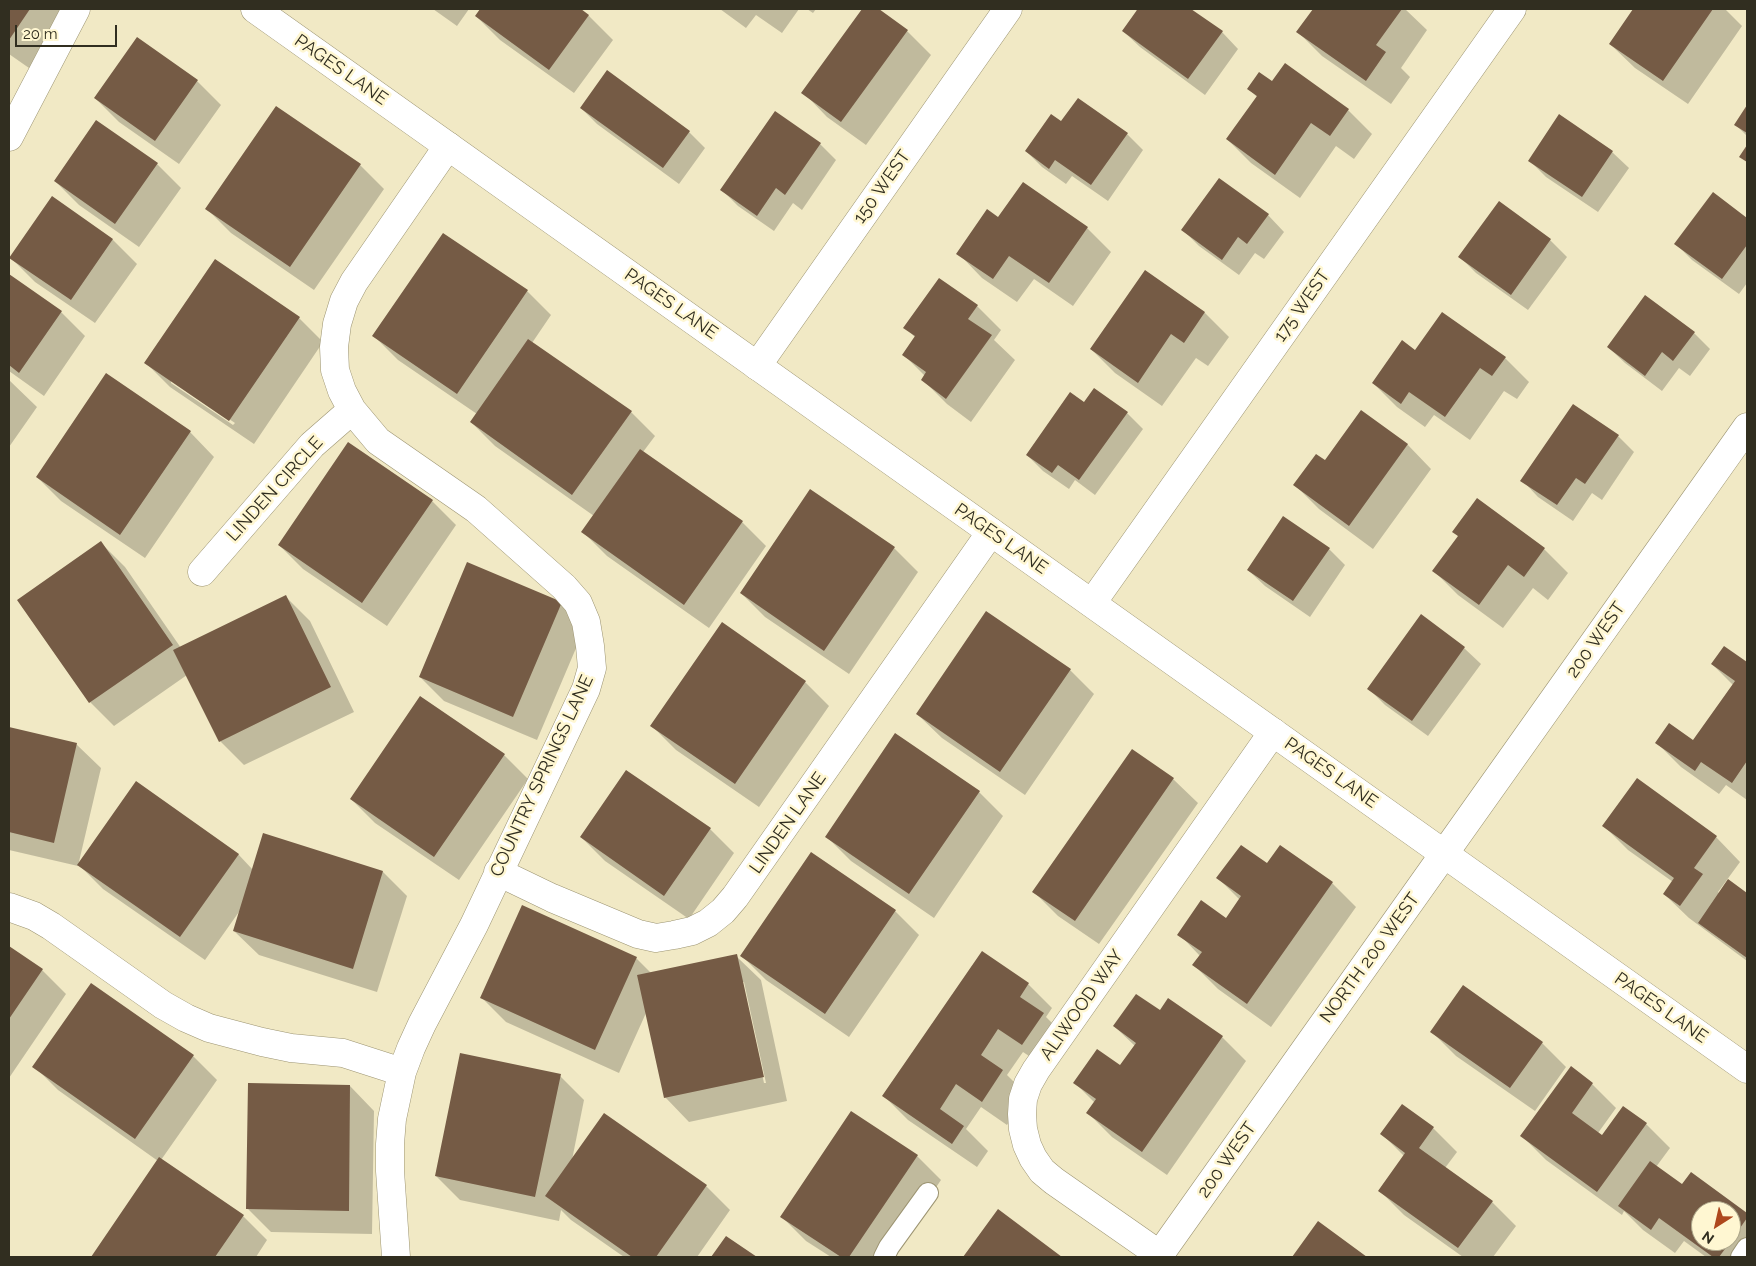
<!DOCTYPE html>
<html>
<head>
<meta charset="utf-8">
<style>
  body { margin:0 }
  #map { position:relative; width:1756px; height:1266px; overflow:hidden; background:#f1e9c5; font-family:Raleway,sans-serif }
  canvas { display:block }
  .frame { position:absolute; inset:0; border:10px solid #312e20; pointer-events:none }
  .north { position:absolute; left:1691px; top:1201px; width:50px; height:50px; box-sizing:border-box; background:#fff7d2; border:1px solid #ada78b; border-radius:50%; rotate:215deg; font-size:14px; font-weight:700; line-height:20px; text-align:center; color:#312e20 }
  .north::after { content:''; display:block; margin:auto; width:18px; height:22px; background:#ae481d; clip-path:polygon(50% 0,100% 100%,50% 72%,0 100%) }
  .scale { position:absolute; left:15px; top:25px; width:102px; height:22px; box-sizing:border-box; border:2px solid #312e20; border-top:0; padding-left:6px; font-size:15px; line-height:18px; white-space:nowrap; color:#312e20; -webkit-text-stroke:4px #fff7d2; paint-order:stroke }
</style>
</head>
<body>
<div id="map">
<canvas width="1756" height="1266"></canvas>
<div class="frame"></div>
<div class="north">N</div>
<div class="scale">20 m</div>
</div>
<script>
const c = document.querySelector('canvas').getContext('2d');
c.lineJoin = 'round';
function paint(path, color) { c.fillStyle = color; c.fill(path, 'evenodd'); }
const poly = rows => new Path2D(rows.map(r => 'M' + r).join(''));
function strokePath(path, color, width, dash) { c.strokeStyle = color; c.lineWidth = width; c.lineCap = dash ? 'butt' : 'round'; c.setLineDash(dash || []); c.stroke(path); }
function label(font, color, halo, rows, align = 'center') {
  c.font = font + ' Raleway,sans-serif'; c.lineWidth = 5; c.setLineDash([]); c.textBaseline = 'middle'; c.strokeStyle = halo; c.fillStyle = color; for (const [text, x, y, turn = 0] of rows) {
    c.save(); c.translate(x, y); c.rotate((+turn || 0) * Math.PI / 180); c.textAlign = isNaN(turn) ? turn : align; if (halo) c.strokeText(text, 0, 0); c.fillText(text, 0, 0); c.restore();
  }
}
paint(poly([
  [9,9,71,9,29,68,9,54],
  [433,9,469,9,457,26],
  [481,9,579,9,589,16,613,40,574,93,500,40,476,16],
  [720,9,799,9,782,33,756,15,746,28],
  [807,9,816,9,813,13],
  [863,9,877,9,907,31,931,55,866,145,827,117,803,92],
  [1135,9,1188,9,1222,32,1238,49,1205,95,1140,47,1123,31,1138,12],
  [1315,9,1405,9,1427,30,1401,68,1410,77,1391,104,1322,56,1298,32],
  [1635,9,1725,9,1742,26,1688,104,1635,68,1610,44],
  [1285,65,1348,110,1372,134,1354,159,1336,146,1300,198,1251,163,1227,139,1257,97,1249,89,1273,83],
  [197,81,221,105,179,164,119,122,95,98],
  [1078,99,1127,134,1143,150,1108,201,1072,176,1066,184,1042,167,1026,151,1062,123],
  [581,108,689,132,705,148,679,184,597,124],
  [1747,108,1747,136,1736,125],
  [820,144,836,160,802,210,793,203,774,231,738,206,722,190],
  [1612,152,1629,168,1598,212,1546,177,1530,161],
  [157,164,181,188,139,247,79,205,55,181],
  [360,165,384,189,314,290,231,233,207,209],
  [1713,194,1747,219,1747,283,1739,294,1692,260,1676,244],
  [52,198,113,240,137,264,95,323,35,282,11,258],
  [1499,203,1550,240,1567,257,1528,310,1476,273,1460,257],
  [1268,215,1284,232,1264,259,1255,253,1239,275,1199,246,1183,230],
  [999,218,1087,228,1111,252,1073,306,1034,279,1017,302,982,278,958,253],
  [1145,272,1205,313,1229,337,1208,366,1196,358,1162,406,1115,373,1091,349],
  [9,276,61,312,85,336,44,396,9,371],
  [527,291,551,315,532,343,631,412,655,436,643,452,742,522,766,546,709,628,607,556,583,532,594,516,495,446,471,422,477,414,398,360,374,336],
  [977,306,1001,330,994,340,1015,360,971,422,947,404,923,380,925,376,904,355,916,338,905,328],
  [299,318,323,342,254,444,170,387,146,363],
  [171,380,235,423,233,425,171,383],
  [1694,333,1710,349,1690,376,1679,368,1662,391,1625,363,1608,347],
  [1416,351,1505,358,1529,382,1517,399,1504,391,1470,440,1434,415,1425,427,1397,407,1373,383],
  [107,375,190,432,214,457,145,558,61,501,37,477],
  [9,380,37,407,9,447],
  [1084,403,1127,413,1143,429,1095,495,1075,480,1069,489,1043,471,1027,455],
  [1618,436,1634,452,1602,500,1592,493,1573,521,1538,497,1522,480],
  [349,444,432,501,456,525,387,626,303,569,279,545],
  [1407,444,1431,469,1373,549,1319,509,1295,485,1325,461],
  [1454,532,1544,549,1568,573,1548,600,1533,588,1503,628,1458,595,1434,571,1459,537],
  [101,543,125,567,181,648,286,597,310,621,354,712,244,765,220,741,187,675,114,726,90,702],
  [894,548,918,572,849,674,765,617,741,593],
  [1329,549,1345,565,1310,617,1265,586,1248,570],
  [561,603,585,627,537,740,444,701,420,677],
  [1724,647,1747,663,1747,800,1726,785,1719,794,1681,767,1657,743,1693,742,1733,685,1712,664],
  [1464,648,1481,664,1428,736,1385,705,1369,689],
  [1070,670,1094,694,1025,795,942,738,917,714],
  [805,682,829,706,759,807,676,750,652,726],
  [9,729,76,744,101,768,78,866,9,850],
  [896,735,979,792,1003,816,934,918,851,861,827,837],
  [504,755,528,779,459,880,375,823,351,799],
  [1173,779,1198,803,1099,944,1058,916,1034,892],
  [1604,826,1716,837,1740,862,1718,892,1720,894,1729,881,1747,894,1747,961,1689,918,1664,894,1673,882,1628,850],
  [710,829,734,853,689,919,605,861,581,837],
  [238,854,253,870,383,872,407,896,377,992,259,955,234,931,241,909,205,960,103,889,79,865],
  [1267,865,1332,883,1356,907,1271,1027,1218,989,1194,965,1200,956,1179,934,1226,919,1240,900,1218,878],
  [895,911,919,935,849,1037,766,980,742,956],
  [9,947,42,970,66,994,9,1078],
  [736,956,761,980,787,1101,689,1122,665,1097,646,1013,619,1073,506,1022,482,998,636,958,652,974],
  [742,982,744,982,766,1083,764,1083],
  [1028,984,1052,1008,1046,1017,1067,1038,1047,1068,1023,1052,1007,1075,1027,1095,1007,1125,981,1107,966,1129,988,1151,977,1167,908,1120,884,1096],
  [1169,1000,1222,1037,1246,1061,1167,1175,1112,1137,1088,1113,1095,1103,1075,1083,1120,1067,1135,1046,1114,1026,1160,1012],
  [1432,1032,1542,1043,1566,1067,1535,1111,1456,1056],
  [193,1056,217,1080,161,1160,243,1216,267,1240,256,1257,92,1257,158,1161,58,1090,34,1066],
  [560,1076,584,1100,572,1160,706,1186,730,1210,697,1257,624,1257,571,1220,561,1210,559,1221,460,1200,436,1176],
  [1592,1084,1616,1108,1598,1133,1602,1136,1646,1124,1670,1148,1656,1167,1682,1186,1691,1174,1747,1214,1747,1257,1706,1257,1684,1241,1675,1253,1643,1230,1624,1211,1622,1215,1546,1160,1522,1136],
  [1701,1211,1731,1211,1731,1241,1701,1241],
  [350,1086,374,1111,372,1234,271,1232,247,1208],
  [1433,1128,1457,1152,1445,1168,1492,1202,1516,1226,1493,1257,1463,1257,1404,1215,1379,1190,1404,1156,1382,1134],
  [917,1156,941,1180,889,1257,831,1257,806,1241,782,1217],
  [998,1211,1060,1257,964,1257],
  [1318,1223,1365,1257,1293,1257]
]), '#0003');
paint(poly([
  [9,9,30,9,9,40],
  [480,9,581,9,589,15,549,70,475,16],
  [862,9,879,9,908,30,841,122,801,93],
  [1135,9,1191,9,1223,31,1188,79,1122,31,1137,10],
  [1313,9,1402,9,1376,45,1386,52,1366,81,1296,32],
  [1633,9,1713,9,1663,81,1609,44],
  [137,37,198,80,155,141,94,98],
  [1285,63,1349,109,1330,136,1311,123,1275,175,1226,139,1257,96,1247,89,1259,72,1272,81],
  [607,70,690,131,663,168,580,108],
  [1078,98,1128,133,1091,185,1055,160,1049,169,1025,151,1051,114,1061,121],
  [1747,105,1747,133,1734,125],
  [276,106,361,164,290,267,205,209],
  [775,111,821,143,785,195,776,188,757,216,720,190],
  [1559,114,1613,151,1582,197,1528,161],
  [96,120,158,163,115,224,54,181],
  [1747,145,1747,162,1739,157],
  [1219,178,1269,214,1247,244,1238,237,1222,260,1181,230],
  [1023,182,1088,227,1049,283,1009,256,993,279,956,254,987,209,998,217],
  [1713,192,1747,218,1747,245,1722,279,1674,244],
  [52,196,113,239,71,300,9,258],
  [1499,201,1551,239,1511,295,1458,257],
  [443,233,528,290,457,394,372,336],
  [215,259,300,317,229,421,144,363],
  [1145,270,1205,312,1184,343,1171,334,1138,383,1090,349],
  [9,274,62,311,19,373,9,365],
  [939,278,978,305,968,319,992,335,946,399,921,380,926,372,902,355,915,336,903,328],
  [1645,295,1695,332,1673,361,1662,352,1645,376,1607,347],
  [1442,312,1506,357,1492,376,1480,368,1445,417,1409,392,1401,404,1372,383,1402,340,1415,350],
  [528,339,632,411,572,495,470,422],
  [106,373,191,431,120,535,36,477],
  [1094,388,1128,412,1079,480,1058,465,1052,473,1026,455,1070,392,1084,402],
  [1573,404,1619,435,1585,484,1576,478,1557,505,1520,481],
  [1361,410,1408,444,1349,526,1293,485,1316,454,1325,460],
  [348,442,433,500,362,603,278,545],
  [640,449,743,521,684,605,581,532],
  [810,489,895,547,824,651,740,593],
  [1477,498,1545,548,1524,577,1508,565,1479,605,1432,571,1458,536,1452,532],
  [1283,516,1330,548,1293,601,1247,570],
  [101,541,173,645,89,703,17,600],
  [467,562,562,602,513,717,419,677],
  [286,595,331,687,219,742,173,650],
  [986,611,1071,669,1000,772,916,714],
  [1421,614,1465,647,1412,721,1367,689],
  [722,622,806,681,735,784,650,726],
  [1724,646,1747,662,1747,761,1732,783,1701,762,1695,771,1655,743,1669,723,1693,740,1735,681,1711,664],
  [420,696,505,754,434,857,350,799],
  [9,727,77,743,54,843,9,832],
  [895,733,980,791,909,894,825,837],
  [1132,749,1174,778,1075,921,1032,892],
  [626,770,711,828,664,896,580,837],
  [1637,778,1717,836,1694,868,1703,874,1680,906,1663,894,1674,878,1602,826],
  [136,781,239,854,180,937,77,865],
  [263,833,383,871,353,969,233,931],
  [1241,845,1267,863,1280,845,1333,882,1247,1004,1192,965,1202,952,1177,935,1201,900,1226,918,1241,896,1216,878],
  [811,852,896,910,825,1014,740,956],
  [1728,879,1747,893,1747,958,1698,923],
  [522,905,637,957,595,1050,480,998],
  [9,946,43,969,9,1019],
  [982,951,1029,983,1020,997,1044,1013,1022,1045,998,1029,981,1055,1003,1070,982,1102,956,1084,940,1109,964,1126,952,1144,882,1096],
  [737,954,764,1077,664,1098,637,975],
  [91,983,194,1055,135,1139,32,1067],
  [1463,985,1543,1042,1510,1088,1430,1032],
  [1136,994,1160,1010,1168,998,1223,1036,1142,1152,1086,1113,1096,1099,1073,1083,1097,1049,1120,1065,1136,1043,1113,1026],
  [460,1053,561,1074,535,1197,435,1176],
  [1571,1066,1593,1083,1572,1113,1602,1135,1623,1106,1647,1123,1597,1192,1520,1136],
  [248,1083,350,1085,349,1211,246,1209],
  [1402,1104,1434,1127,1419,1148,1493,1201,1458,1248,1378,1191,1405,1153,1380,1134],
  [851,1111,918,1155,849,1257,841,1257,780,1217],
  [604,1113,707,1185,656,1257,632,1257,545,1196],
  [159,1157,244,1215,215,1257,91,1257],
  [1650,1161,1682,1184,1691,1172,1747,1213,1747,1218,1731,1241,1731,1211,1701,1211,1701,1241,1731,1241,1719,1257,1713,1257,1659,1218,1651,1230,1618,1206],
  [998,1209,1062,1257,963,1257],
  [1318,1221,1367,1257,1292,1257],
  [726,1236,757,1257,711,1257]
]), '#755b45');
const lane = poly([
  [884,1257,889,1247,928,1193],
  [1741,1257,1747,1248]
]);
const street = poly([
  [9,137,76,9],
  [757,366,1008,9],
  [202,572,312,445,352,410],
  [1092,603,1512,9],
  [498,872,552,898,638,934,656,938,674,935,692,931,708,923,723,911,735,897,991,532],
  [9,907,34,916,51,926,163,1005,186,1018,209,1028,262,1042,291,1048,343,1053,402,1072],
  [1160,1255,1054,1181,1042,1171,1033,1158,1027,1145,1023,1129,1022,1114,1023,1099,1028,1084,1036,1070,1273,732],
  [396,1257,390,1171,390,1144,392,1119,402,1072,411,1048,422,1024,474,925,586,689,592,668,590,646,586,622,578,603,564,587,476,509,378,441,352,410,342,391,335,370,334,347,337,324,344,301,354,282,448,146]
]);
const secondary = poly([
  [255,9,1747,1069],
  [1158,1257,1747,427]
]);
strokePath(lane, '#9c9472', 22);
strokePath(street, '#9c9472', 29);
strokePath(secondary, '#9c9472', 29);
strokePath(lane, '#fff', 20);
strokePath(street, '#fff', 28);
strokePath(secondary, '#fff', 28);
label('18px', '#312e20', '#fff7d2', [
  ["PAGES LANE",341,70,35],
  ["150 WEST",882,187,-55],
  ["PAGES LANE",671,304,35],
  ["175 WEST",1302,306,-55],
  ["LINDEN CIRCLE",275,489,-48],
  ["PAGES LANE",1001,539,35],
  ["200 WEST",1596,640,-55],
  ["PAGES LANE",1331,773,35],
  ["COUNTRY SPRINGS LANE",542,776,-65],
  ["LINDEN LANE",788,823,-55],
  ["NORTH 200 WEST",1370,958,-54],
  ["ALIWOOD WAY",1082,1005,-55],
  ["PAGES LANE",1661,1008,35],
  ["200 WEST",1227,1160,-55]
]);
</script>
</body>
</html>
